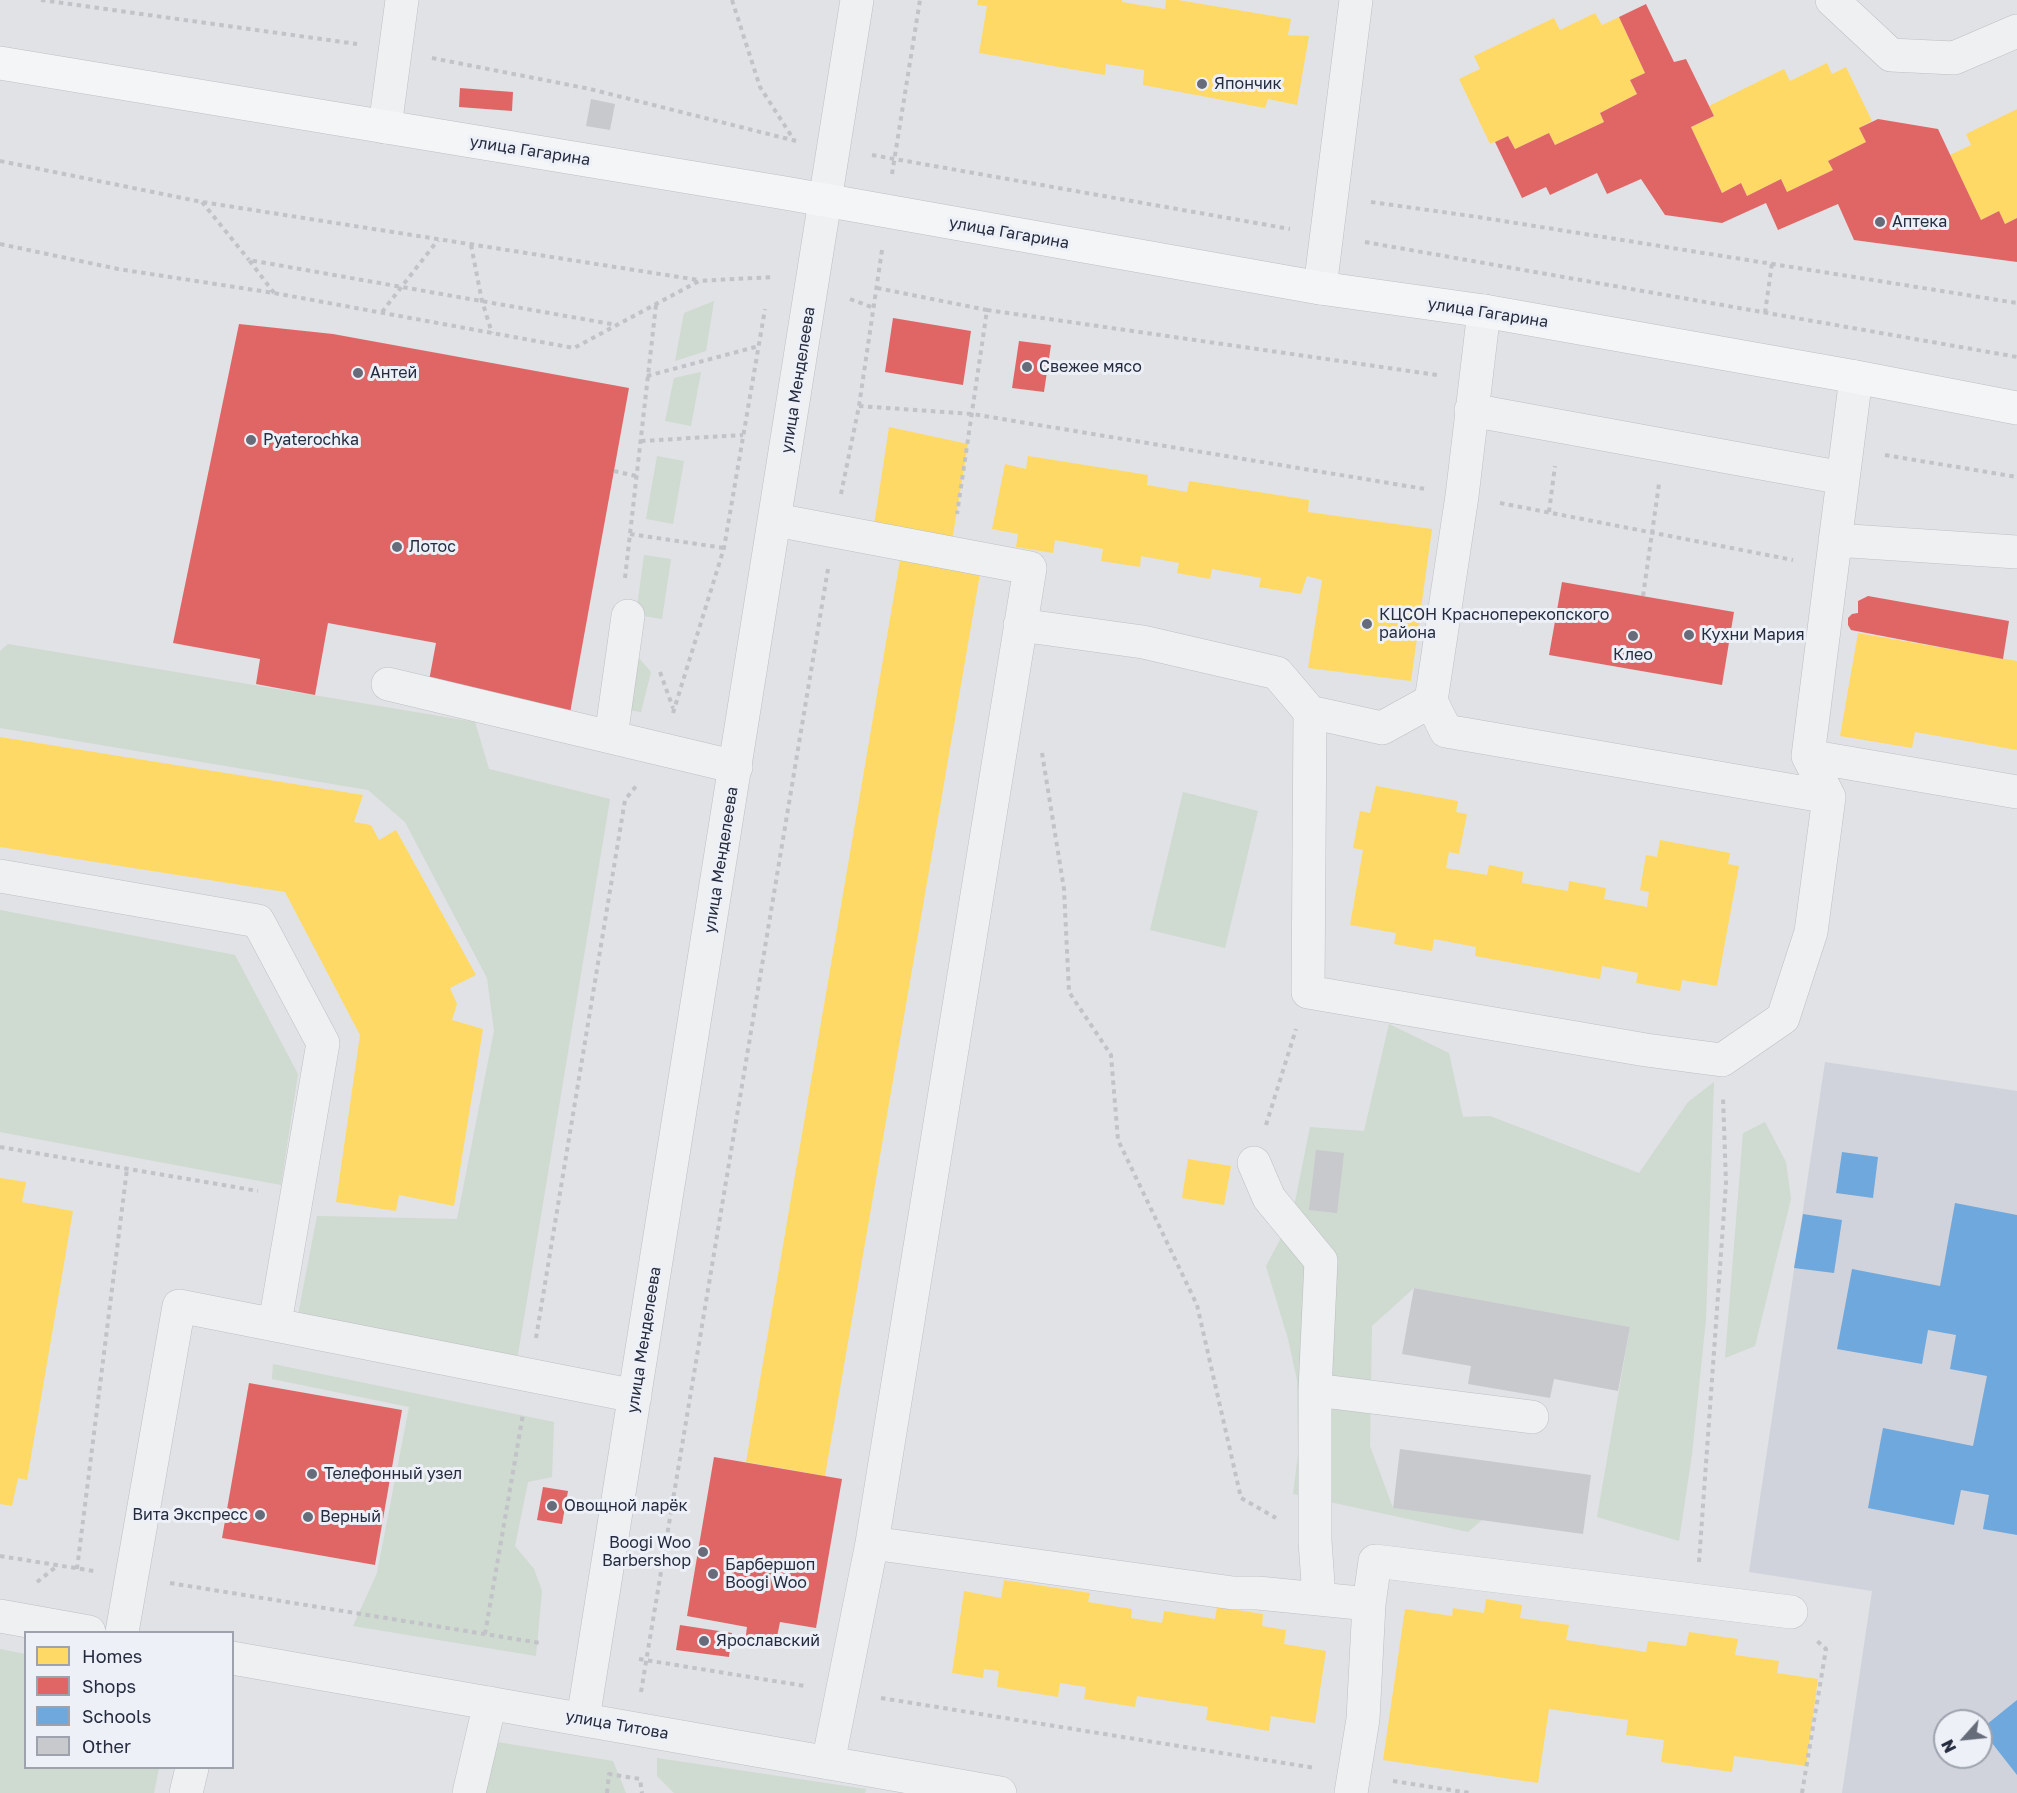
<!DOCTYPE html>
<html>
<head>
<meta charset="utf-8">
<style>
  body { margin:0 }
  #map { position:relative; width:2017px; height:1793px; overflow:hidden; background:#e0e2e5; font-family:"Golos Text",sans-serif }
  canvas { display:block }
  .legend { position:absolute; left:24px; top:1631px; width:210px; height:138px; box-sizing:border-box; background:#edf0f6; border:2px solid #9da2ad; margin:0; padding:8px 10px; list-style:none; font-size:18px; color:#262c40 }
  .legend li { display:flex; align-items:center; gap:12px; height:30px }
  .legend b { width:30px; border:2px solid #9da2ad }
  .north { position:absolute; left:1933px; top:1709px; width:60px; height:60px; box-sizing:border-box; background:#edf0f6; border:2px solid #9da2ad; border-radius:50%; rotate:243deg; font-size:16px; font-weight:700; line-height:24px; text-align:center; color:#262c40 }
  .north::after { content:''; display:block; margin:auto; width:21px; height:27px; background:#676c7a; clip-path:polygon(50% 0,100% 100%,50% 72%,0 100%) }
</style>
</head>
<body>
<div id="map">
<canvas width="2017" height="1793"></canvas>
<ul class="legend">
<li><b style="height:16px;background:#ffd966"></b>Homes</li>
<li><b style="height:16px;background:#e06666"></b>Shops</li>
<li><b style="height:16px;background:#6fa8dc"></b>Schools</li>
<li><b style="height:16px;background:#c7c9cd"></b>Other</li>
</ul>
<div class="north">N</div>
</div>
<script>
const c = document.querySelector('canvas').getContext('2d');
c.lineJoin = 'round';
function paint(path, color) { c.fillStyle = color; c.fill(path, 'evenodd'); }
const poly = rows => new Path2D(rows.map(r => 'M' + r).join(''));
function strokePath(path, color, width, dash) { c.strokeStyle = color; c.lineWidth = width; c.lineCap = dash ? 'butt' : 'round'; c.setLineDash(dash || []); c.stroke(path); }
function label(font, color, halo, rows, align = 'center') {
  c.font = font + ' "Golos Text",sans-serif'; c.lineWidth = 6; c.setLineDash([]); c.textBaseline = 'middle'; c.strokeStyle = halo; c.fillStyle = color; for (const [text, x, y, turn = 0] of rows) {
    c.save(); c.translate(x, y); c.rotate((+turn || 0) * Math.PI / 180); c.textAlign = isNaN(turn) ? turn : align; if (halo) c.strokeText(text, 0, 0); c.fillText(text, 0, 0); c.restore();
  }
}
paint(poly([
  [1825,1062,2017,1091,2017,1793,1842,1793,1872,1591,1749,1572],
  [1945,1721,1981,1721,1981,1757,1945,1757]
]), '#d0d3db');
paint(poly([
  [714,301,706,351,675,361,684,313],
  [701,372,691,426,665,421,674,378],
  [657,456,684,461,673,524,646,519],
  [644,555,671,559,662,619,636,615],
  [8,644,475,722,489,769,610,799,517,1360,298,1315,317,1216,457,1219,494,1031,487,978,405,822,368,790,0,728,0,651],
  [630,648,651,672,641,712,622,709],
  [1183,792,1258,811,1225,948,1150,930],
  [0,910,235,955,298,1074,281,1185,0,1132],
  [1389,1024,1449,1053,1463,1117,1490,1116,1639,1173,1688,1102,1714,1082,1706,1319,1692,1454,1679,1541,1597,1517,1630,1327,1414,1288,1372,1326,1370,1446,1393,1508,1482,1520,1468,1532,1293,1494,1298,1455,1297,1380,1288,1339,1266,1266,1292,1217,1310,1127,1364,1131],
  [1765,1122,1786,1162,1791,1199,1755,1346,1725,1358,1743,1133],
  [273,1364,554,1422,552,1477,528,1482,515,1546,534,1569,542,1591,536,1656,353,1626,377,1573,409,1407,272,1379],
  [0,1649,25,1654,26,1768,159,1768,154,1793,0,1793],
  [497,1742,613,1761,626,1793,485,1793],
  [657,1758,866,1789,865,1793,674,1793,657,1776]
]), '#cfdad0');
paint(poly([
  [978,0,1122,0,1122,2,1165,9,1166,0,1178,0,1291,19,1288,35,1309,36,1297,105,1268,99,1265,108,1143,85,1144,70,1106,64,1105,75,979,53,987,6,977,5],
  [1595,13,1602,25,1619,17,1645,73,1630,80,1637,94,1600,113,1604,122,1555,145,1549,133,1515,149,1508,136,1490,144,1459,79,1480,69,1474,56,1554,18,1560,30],
  [1827,63,1832,74,1846,67,1872,121,1859,128,1866,142,1828,161,1833,170,1787,192,1781,179,1747,196,1741,183,1722,193,1691,127,1714,116,1709,106,1784,69,1790,81],
  [2017,109,2017,218,2005,224,1999,211,1981,220,1950,155,1971,145,1966,134],
  [889,427,968,444,950,553,872,538],
  [1028,456,1148,475,1147,485,1187,492,1189,481,1309,500,1308,512,1432,529,1411,681,1308,668,1322,580,1307,576,1301,594,1259,587,1261,578,1212,569,1210,579,1177,573,1179,563,1141,556,1140,567,1101,561,1103,549,1055,540,1053,553,1016,547,1018,534,992,529,1005,464,1026,469],
  [900,560,980,574,825,1476,746,1462],
  [1858,633,2017,661,2017,750,1915,732,1912,748,1840,736],
  [0,737,363,795,354,822,371,825,379,840,396,830,476,975,450,988,457,1004,452,1020,483,1029,454,1206,399,1195,396,1211,336,1202,360,1035,285,892,0,847],
  [1376,786,1458,801,1456,812,1467,814,1459,854,1449,852,1446,868,1487,875,1489,865,1523,872,1522,883,1568,891,1569,881,1606,888,1604,899,1647,907,1649,892,1640,890,1646,855,1657,857,1660,840,1730,853,1728,864,1739,866,1717,986,1682,980,1680,991,1636,983,1638,973,1602,966,1600,979,1475,956,1476,947,1434,939,1432,951,1394,944,1396,933,1350,925,1363,850,1353,848,1360,811,1370,813],
  [1188,1159,1231,1166,1224,1205,1182,1198],
  [0,1178,26,1182,22,1202,73,1211,27,1480,18,1478,12,1506,0,1504],
  [1004,1580,1090,1593,1088,1602,1132,1609,1131,1618,1162,1623,1164,1611,1215,1619,1217,1607,1263,1614,1262,1626,1286,1630,1284,1644,1326,1651,1315,1723,1271,1716,1269,1731,1206,1720,1208,1707,1137,1696,1135,1707,1084,1699,1086,1687,1060,1683,1058,1697,997,1687,999,1671,984,1669,983,1678,952,1673,964,1591,1001,1598],
  [1486,1599,1522,1605,1520,1618,1569,1625,1566,1640,1646,1652,1648,1641,1686,1646,1689,1632,1738,1639,1735,1655,1779,1661,1777,1673,1818,1679,1806,1766,1734,1756,1732,1772,1661,1762,1664,1740,1626,1735,1628,1720,1549,1709,1538,1783,1383,1760,1405,1609,1452,1616,1453,1608,1484,1613]
]), '#ffd966');
paint(poly([
  [1646,4,1674,62,1686,59,1714,116,1691,127,1722,193,1741,183,1747,196,1781,179,1787,192,1833,170,1828,161,1866,142,1859,128,1878,119,1938,129,1981,220,1999,211,2005,224,2017,218,2017,262,1854,240,1838,204,1778,230,1766,203,1722,223,1665,215,1641,179,1607,194,1597,173,1550,195,1546,187,1522,198,1495,142,1508,136,1515,149,1549,133,1555,145,1604,122,1600,113,1637,94,1630,80,1645,73,1619,17],
  [460,88,513,92,512,111,459,107],
  [893,318,971,331,963,385,885,372],
  [239,324,333,334,629,388,570,713,428,686,436,643,328,623,315,695,256,684,260,659,173,643],
  [1019,341,1051,345,1044,392,1012,388],
  [1562,582,1734,612,1722,685,1549,655],
  [1868,596,2009,621,2003,659,1851,630,1848,625,1848,618,1852,614,1858,613,1858,601],
  [249,1383,402,1410,375,1565,222,1538],
  [714,1457,842,1479,816,1628,780,1622,775,1647,745,1642,747,1627,687,1616],
  [543,1487,568,1491,562,1524,537,1520],
  [680,1625,732,1633,729,1657,676,1650]
]), '#e06666');
paint(poly([
  [1842,1152,1878,1157,1873,1198,1836,1193],
  [1955,1203,2017,1215,2017,1535,1983,1529,1989,1495,1961,1490,1954,1525,1868,1508,1883,1428,1973,1446,1987,1376,1950,1369,1956,1335,1928,1330,1922,1364,1837,1349,1852,1269,1940,1286],
  [1803,1214,1842,1220,1834,1273,1794,1268],
  [2017,1700,2017,1775,1981,1729]
]), '#6fa8dc');
paint(poly([
  [591,99,615,104,610,130,586,126],
  [1316,1150,1344,1153,1337,1213,1309,1210],
  [1414,1288,1630,1327,1618,1391,1554,1379,1550,1398,1468,1384,1471,1366,1402,1354],
  [1400,1449,1591,1475,1583,1534,1393,1508]
]), '#c7c9cd');
const minor = poly([
  [1832,0,1891,55,1954,58,2017,31],
  [385,127,402,0],
  [1320,288,1356,0],
  [1484,311,1462,496,1431,701,1446,731,1829,797,1808,756,1856,377],
  [1471,410,1843,478],
  [776,520,1030,568,872,1543,828,1763],
  [1835,540,2017,552],
  [1020,625,1143,642,1277,673,1310,712,1382,728,1431,701],
  [388,684,736,767],
  [1310,712,1308,992,1646,1050,1722,1060,1783,1018,1811,932,1829,797],
  [611,737,628,616],
  [1808,756,2017,792],
  [0,876,258,921,323,1043,275,1323],
  [1254,1163,1269,1198,1321,1261,1315,1390],
  [872,1543,1233,1593,1258,1593,1369,1604,1363,1719,1351,1793],
  [1319,1598,1315,1541,1315,1390,1532,1417],
  [1369,1604,1375,1561,1791,1612],
  [0,1616,89,1632],
  [122,1632,179,1306,635,1396],
  [232,1658,1000,1793],
  [583,1719,857,0],
  [186,1793,192,1768],
  [469,1793,490,1703]
]);
const major = poly([
  [0,63,785,193,1320,288,1484,311,1856,377,2017,408]
]);
strokePath(minor, '#bdbfc3', 34);
strokePath(major, '#bcbfc3', 34);
strokePath(poly([
  [41,0,357,44],
  [732,0,760,87,794,140],
  [432,58,590,89,796,141],
  [872,155,1290,229],
  [0,161,202,202,698,280],
  [892,174,920,0],
  [202,202,249,260],
  [1371,202,1478,217,2017,303],
  [1365,242,2017,357],
  [0,244,118,269,274,293,574,348,699,281,773,277],
  [471,245,482,301,492,333],
  [877,288,987,310,957,514],
  [274,293,249,260,617,325],
  [850,299,874,308],
  [987,310,1437,375],
  [382,312,438,240],
  [1765,313,1772,263],
  [647,376,759,346],
  [859,406,972,414,1425,489],
  [641,441,743,435],
  [1885,455,2017,477],
  [614,471,636,476],
  [841,494,859,406,882,250],
  [1500,503,1793,560],
  [1549,512,1555,466],
  [630,534,724,548],
  [625,578,656,305],
  [1643,596,1659,484],
  [660,672,673,708],
  [673,713,724,548,765,309],
  [1042,753,1064,889,1069,992,1111,1055,1118,1140,1197,1305,1241,1498,1276,1518],
  [1266,1125,1296,1029],
  [0,1147,258,1191],
  [536,1338,625,800,637,785],
  [0,1556,94,1571],
  [1699,1562,1726,1183,1723,1097],
  [77,1569,127,1169],
  [37,1582,57,1566],
  [170,1583,540,1643],
  [485,1634,523,1414],
  [639,1659,805,1686],
  [641,1692,828,569],
  [881,1698,1315,1768],
  [1393,1781,1470,1793],
  [607,1793,609,1774,640,1779,642,1793],
  [1802,1793,1826,1649,1817,1641]
]), '#c2c3c8', 4, [4.5, 4.5]);
strokePath(minor, '#eff0f2', 33);
strokePath(major, '#f4f5f6', 33);
for (const [x, y, r, color] of [
  [1202,84,6,"#676c7a"],
  [1880,222,6,"#676c7a"],
  [1027,367,6,"#676c7a"],
  [358,373,6,"#676c7a"],
  [251,440,6,"#676c7a"],
  [397,547,6,"#676c7a"],
  [1367,624,6,"#676c7a"],
  [1689,635,6,"#676c7a"],
  [1633,636,6,"#676c7a"],
  [312,1474,6,"#676c7a"],
  [552,1506,6,"#676c7a"],
  [260,1515,6,"#676c7a"],
  [308,1517,6,"#676c7a"],
  [703,1552,6,"#676c7a"],
  [713,1574,6,"#676c7a"],
  [704,1641,6,"#676c7a"]
]) { const dot = new Path2D(); dot.arc(x, y, r, 0, 2 * Math.PI); c.fillStyle = color; c.fill(dot); strokePath(dot, '#edf0f6', 2); }
label('16px', '#262c40', '#edf0f6', [
  ["Япончик",1214,84],
  ["Аптека",1892,222],
  ["Свежее мясо",1039,367],
  ["Антей",370,373],
  ["Pyaterochka",263,440],
  ["Лотос",409,547],
  ["КЦСОН Красноперекопского",1379,615],
  ["района",1379,633],
  ["Кухни Мария",1701,635],
  ["Клео",1633,655,"center"],
  ["Телефонный узел",324,1474],
  ["Овощной ларёк",564,1506],
  ["Вита Экспресс",248,1515,"right"],
  ["Верный",320,1517],
  ["Boogi Woo",691,1543,"right"],
  ["Barbershop",691,1561,"right"],
  ["Барбершоп",725,1565],
  ["Boogi Woo",725,1583],
  ["Ярославский",716,1641]
], 'left');
label('16px', '#262c40', '#edf0f6', [
  ["улица Гагарина",530,151,9],
  ["улица Гагарина",1009,233,10],
  ["улица Гагарина",1488,313,9],
  ["улица Менделеева",798,380,-81],
  ["улица Менделеева",721,860,-81],
  ["улица Менделеева",644,1340,-81],
  ["улица Титова",617,1725,10]
]);
</script>
</body>
</html>
